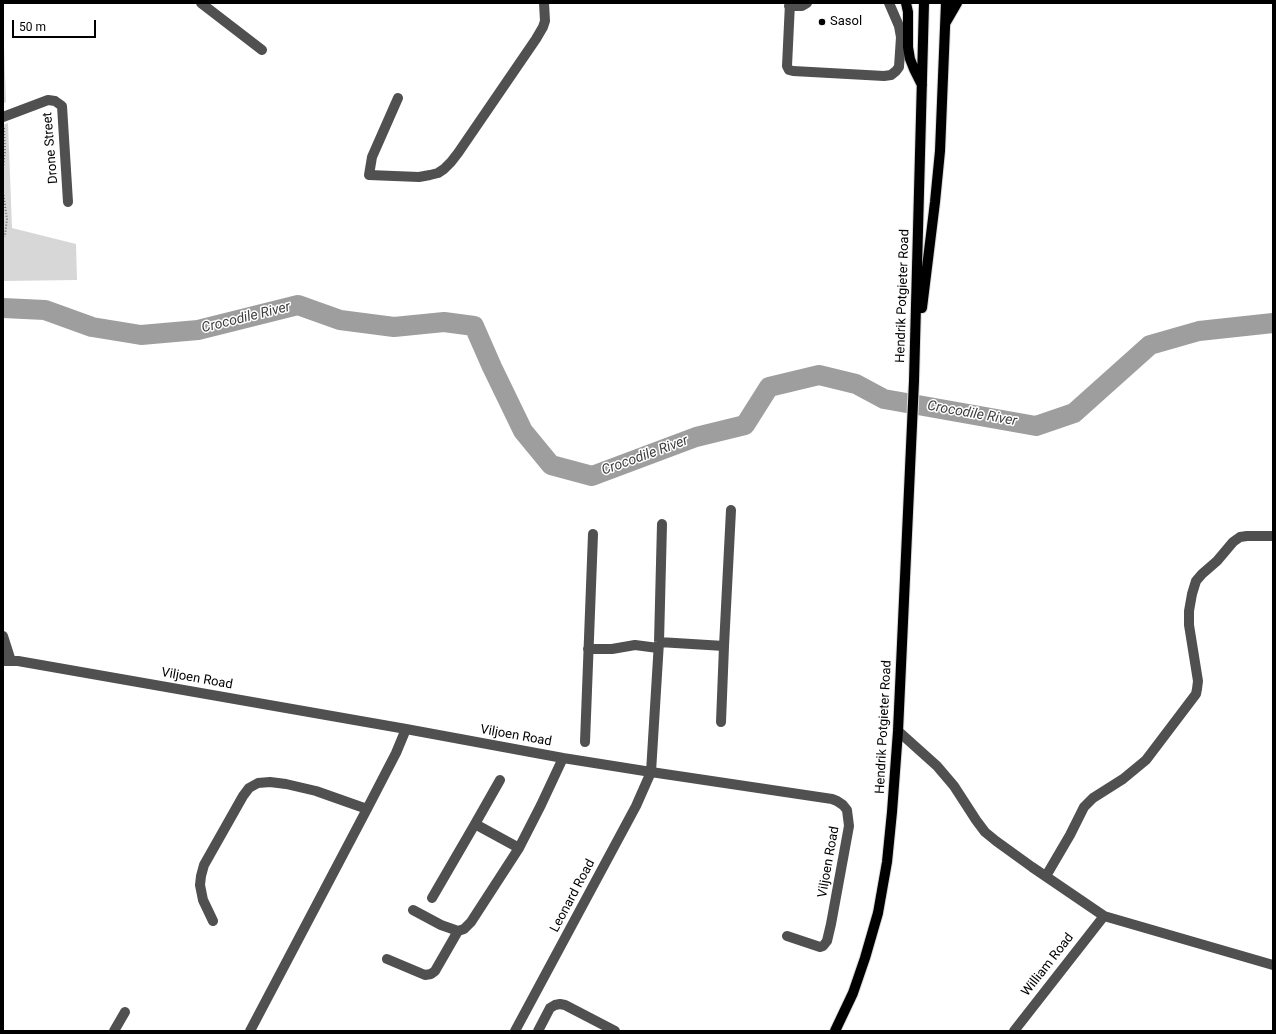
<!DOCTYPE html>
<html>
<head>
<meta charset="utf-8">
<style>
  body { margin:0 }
  #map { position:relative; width:1276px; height:1034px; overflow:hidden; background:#fff; font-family:Roboto,sans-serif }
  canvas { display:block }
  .frame { position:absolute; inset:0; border:4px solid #000; pointer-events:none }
  .scale { position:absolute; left:12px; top:20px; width:84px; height:18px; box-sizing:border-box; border:2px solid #000; border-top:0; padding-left:5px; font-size:12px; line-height:14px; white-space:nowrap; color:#000; -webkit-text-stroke:3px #fff; paint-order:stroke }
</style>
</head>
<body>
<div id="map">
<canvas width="1276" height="1034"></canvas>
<div class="frame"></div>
<div class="scale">50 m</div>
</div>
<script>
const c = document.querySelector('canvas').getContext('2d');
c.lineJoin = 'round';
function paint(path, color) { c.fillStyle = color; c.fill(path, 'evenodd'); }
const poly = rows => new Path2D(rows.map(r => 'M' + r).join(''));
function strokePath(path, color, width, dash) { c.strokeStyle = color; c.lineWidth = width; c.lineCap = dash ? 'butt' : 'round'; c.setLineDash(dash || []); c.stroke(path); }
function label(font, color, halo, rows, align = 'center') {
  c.font = font + ' Roboto,sans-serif'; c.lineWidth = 3; c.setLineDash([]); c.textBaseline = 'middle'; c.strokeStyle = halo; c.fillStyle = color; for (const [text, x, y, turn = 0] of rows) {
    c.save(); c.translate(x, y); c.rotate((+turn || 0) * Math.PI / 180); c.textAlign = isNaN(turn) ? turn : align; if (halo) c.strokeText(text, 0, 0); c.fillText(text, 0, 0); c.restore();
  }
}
paint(poly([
  [3,16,6,102,3,104],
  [8,123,12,228,76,244,77,280,3,281,3,125]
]), '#d7d7d7');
strokePath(poly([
  [3,308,45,310,92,327,141,335,198,330,298,305,340,320,394,327,444,322,474,326,492,367,523,431,551,465,592,476,696,437,745,425,769,387,819,375,856,384,884,399,1036,426,1074,413,1150,345,1199,331,1273,323]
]), '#9e9e9e', 20);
const major = poly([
  [906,3,908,12,908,47,910,59,914,69,922,85],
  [946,22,957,3],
  [922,308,935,202,940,151,946,3],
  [835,1031,853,993,865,958,878,913,887,862,892,812,898,731,914,381,924,3]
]);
strokePath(major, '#dbdbdb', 12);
strokePath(poly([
  [3,93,3,96],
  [3,168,5,151,4,127],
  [3,192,7,219,5,235,3,237]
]), '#727272', 2, [1, 2]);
strokePath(poly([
  [201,3,262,50],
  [790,3,787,66,789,70,793,71,884,76,891,75,896,71,899,67,901,37,899,26,889,3],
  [789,6,802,6,807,3],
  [398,98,372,157,369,175,419,177,430,175,438,173,444,169,451,162,458,153,536,39,543,27,545,21,544,3],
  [3,117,48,100,55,101,62,106,68,202],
  [3,636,11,661],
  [659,642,724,646,721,722],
  [724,646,731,510],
  [588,649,612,649,635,645,658,648],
  [3,661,18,661,406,729,563,758,651,772,832,799,837,801,843,805,847,810,849,826,831,924,827,941,823,946,820,947,787,936],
  [898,731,937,766,954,786,976,820,985,832,996,841,1032,867,1104,916,1273,965],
  [585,742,593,534],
  [500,780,475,824,519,848],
  [1046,876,1070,835,1084,807,1093,798,1123,779,1146,760,1196,694,1197,689,1198,681,1189,625,1189,611,1192,594,1196,581,1202,574,1217,561,1233,542,1240,537,1247,536,1273,536],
  [432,898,475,824],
  [413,910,441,925,458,931,464,929,471,922,519,848,541,805,563,758],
  [213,921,203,900,200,885,201,876,204,865,243,796,249,788,258,783,270,782,286,784,316,791,367,809],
  [387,959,425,975,431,974,435,971,458,931],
  [114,1031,125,1012],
  [250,1031,367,809,396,753,406,729],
  [515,1031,636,806,651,772,659,642,662,524],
  [538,1031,550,1008,555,1005,560,1004,565,1005,615,1031],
  [1014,1031,1104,916]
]), '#505050', 10);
strokePath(major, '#000', 10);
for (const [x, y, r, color] of [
  [822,22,4,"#000"]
]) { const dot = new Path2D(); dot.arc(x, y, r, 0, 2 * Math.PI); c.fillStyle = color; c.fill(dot); strokePath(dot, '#fff', 1.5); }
label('13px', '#000', '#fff', [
  ["Sasol",830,22]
], 'left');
label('13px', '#000', '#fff', [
  ["Drone Street",51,148,-95],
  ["Hendrik Potgieter Road",903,296,-88],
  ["Viljoen Road",197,679,10],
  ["Hendrik Potgieter Road",884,727,-87],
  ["Viljoen Road",516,736,10],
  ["Viljoen Road",829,862,-80],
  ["Leonard Road",573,896,-62],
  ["William Road",1048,965,-52]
]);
label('italic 14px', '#3f3f3f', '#fff', [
  ["Crocodile River",246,318,-14],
  ["Crocodile River",972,414,10],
  ["Crocodile River",645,456,-20]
]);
</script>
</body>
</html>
